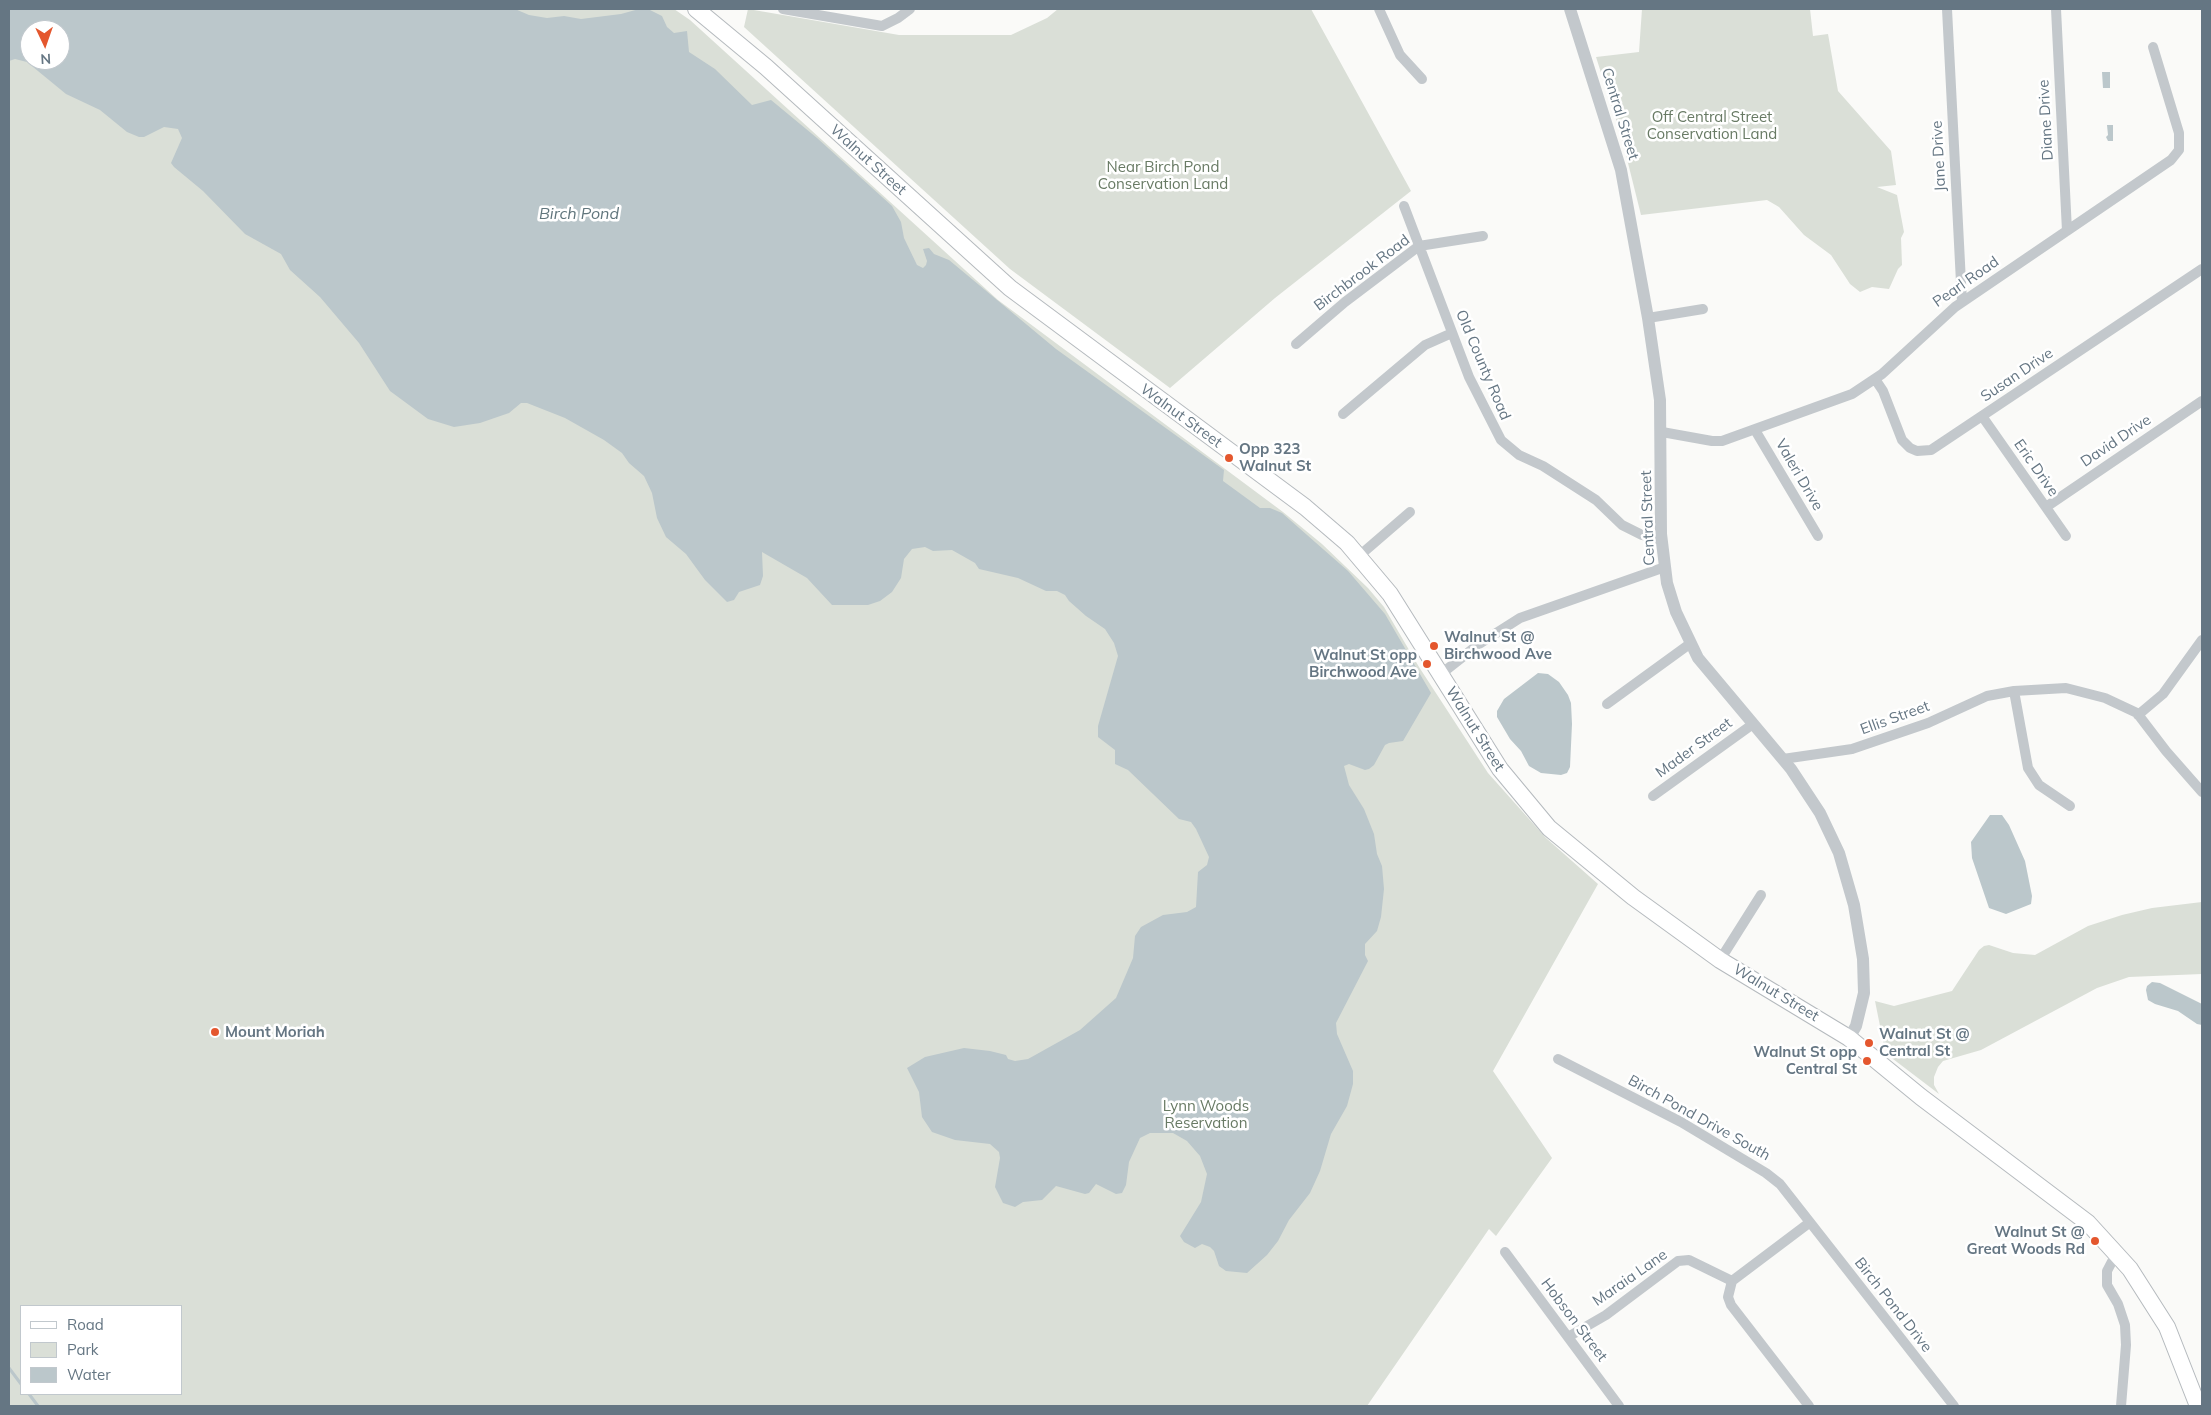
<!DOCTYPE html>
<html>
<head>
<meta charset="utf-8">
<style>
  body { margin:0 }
  #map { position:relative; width:2211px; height:1415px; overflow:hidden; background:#fafaf8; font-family:Mulish,sans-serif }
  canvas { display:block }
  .frame { position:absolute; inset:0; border:10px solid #657683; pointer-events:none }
  .legend { position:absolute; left:20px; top:1305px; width:162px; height:90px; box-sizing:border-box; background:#fff; border:1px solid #c1c8cd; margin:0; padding:6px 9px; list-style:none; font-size:15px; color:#657683 }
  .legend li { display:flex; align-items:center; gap:10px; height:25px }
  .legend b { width:25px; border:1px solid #c1c8cd }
  .north { position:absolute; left:20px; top:20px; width:50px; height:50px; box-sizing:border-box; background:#fff; border:1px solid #c1c8cd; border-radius:50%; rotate:177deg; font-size:14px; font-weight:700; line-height:20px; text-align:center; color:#657683 }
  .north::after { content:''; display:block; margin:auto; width:18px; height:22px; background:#e4572e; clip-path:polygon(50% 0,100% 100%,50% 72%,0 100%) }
</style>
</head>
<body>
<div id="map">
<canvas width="2211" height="1415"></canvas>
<div class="frame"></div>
<ul class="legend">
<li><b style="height:6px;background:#fff"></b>Road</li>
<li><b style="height:14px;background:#dadfd7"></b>Park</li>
<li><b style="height:14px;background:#bbc7cb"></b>Water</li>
</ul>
<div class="north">N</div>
</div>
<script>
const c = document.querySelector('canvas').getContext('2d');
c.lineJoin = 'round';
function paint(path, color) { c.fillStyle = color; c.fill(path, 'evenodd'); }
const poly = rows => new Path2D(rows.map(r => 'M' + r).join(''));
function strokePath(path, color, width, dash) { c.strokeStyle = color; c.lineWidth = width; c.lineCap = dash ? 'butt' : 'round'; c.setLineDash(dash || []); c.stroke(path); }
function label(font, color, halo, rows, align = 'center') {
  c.font = font + ' Mulish,sans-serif'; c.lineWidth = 5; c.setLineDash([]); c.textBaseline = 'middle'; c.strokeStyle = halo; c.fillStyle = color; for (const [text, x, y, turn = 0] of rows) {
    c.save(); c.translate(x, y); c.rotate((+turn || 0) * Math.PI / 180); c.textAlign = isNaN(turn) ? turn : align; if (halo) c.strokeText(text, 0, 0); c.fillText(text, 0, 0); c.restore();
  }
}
paint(poly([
  [9,9,674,9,690,20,998,300,1283,512,1322,544,1368,588,1384,607,1419,667,1488,773,1546,838,1598,884,1493,1071,1552,1158,1496,1236,1489,1229,1367,1406,9,1406],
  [30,30,60,30,60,60,30,60],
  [21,1306,181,1306,181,1394,21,1394],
  [748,9,899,35,1011,35,1047,18,1058,9,1311,9,1411,191,1275,298,1170,388,1010,269,744,27],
  [1642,9,1810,9,1813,36,1828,34,1838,91,1891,151,1896,185,1877,187,1897,195,1904,232,1901,238,1902,265,1898,269,1889,289,1872,287,1860,292,1850,284,1831,255,1804,235,1779,207,1767,200,1641,215,1621,135,1596,57,1639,52],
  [2202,902,2202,974,2129,977,2097,988,1981,1050,1943,1061,1938,1067,1934,1077,1934,1085,1939,1094,1893,1059,1884,1046,1875,1001,1894,1006,1952,991,1979,950,1984,946,1989,945,2013,953,2035,955,2088,926,2122,915,2152,908]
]), '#dadfd7');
paint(poly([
  [9,9,515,9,529,15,547,18,564,16,581,19,621,14,639,9,648,9,662,16,667,27,674,33,687,31,689,52,715,69,752,105,771,100,817,138,892,206,901,222,904,238,917,265,923,268,926,265,927,261,923,249,929,248,934,254,949,260,1056,349,1224,470,1223,481,1260,508,1270,508,1282,513,1348,571,1385,614,1431,693,1403,741,1389,743,1385,745,1374,765,1369,769,1365,770,1349,764,1344,766,1349,785,1364,809,1374,834,1377,854,1382,866,1384,889,1381,917,1377,931,1365,944,1365,955,1368,961,1336,1023,1337,1034,1353,1071,1353,1084,1347,1106,1331,1134,1320,1171,1310,1193,1289,1220,1278,1241,1267,1255,1247,1273,1226,1271,1219,1266,1214,1251,1210,1247,1202,1244,1195,1248,1184,1242,1180,1236,1201,1202,1207,1174,1200,1156,1187,1141,1173,1133,1150,1133,1140,1138,1129,1162,1126,1185,1122,1193,1116,1194,1096,1184,1089,1193,1085,1194,1056,1186,1042,1200,1023,1202,1015,1207,1003,1203,995,1187,1000,1158,999,1152,990,1144,955,1140,932,1132,922,1117,919,1092,907,1068,925,1057,964,1048,990,1051,1006,1055,1008,1059,1015,1061,1028,1059,1037,1054,1080,1030,1116,998,1133,958,1135,936,1141,927,1163,915,1187,912,1196,907,1198,872,1207,865,1209,857,1196,829,1191,822,1179,819,1128,770,1115,764,1115,750,1098,737,1098,726,1118,656,1114,643,1105,629,1086,616,1069,601,1065,595,1057,591,1046,591,1018,578,979,569,975,563,952,550,933,551,925,547,912,549,904,559,901,578,892,592,880,601,868,605,832,605,807,578,762,552,763,576,760,585,739,592,734,600,727,602,705,580,686,554,666,537,657,518,652,493,644,476,629,463,622,453,604,440,565,418,527,403,521,403,509,413,480,423,454,427,428,419,390,391,359,343,320,297,290,270,281,254,245,234,203,191,174,167,171,163,182,138,178,129,164,127,144,137,139,137,127,132,100,110,66,94,27,62,15,59,9,61],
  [30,30,60,30,60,60,30,60],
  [2102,72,2110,72,2110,88,2103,88],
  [2107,125,2113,125,2113,141,2108,141,2106,137,2108,135],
  [1538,673,1548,674,1559,682,1568,695,1571,703,1572,724,1570,767,1567,773,1561,775,1541,773,1529,766,1521,751,1510,739,1497,717,1497,711,1504,699],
  [1990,815,2002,815,2009,825,2025,861,2032,896,2031,904,2006,914,1989,908,1972,858,1971,842],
  [2152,982,2160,983,2202,1004,2202,1025,2197,1024,2178,1011,2155,1004,2148,1000,2146,990,2147,986]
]), '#bbc7cb');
strokePath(poly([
  [9,1368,21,1384],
  [29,1394,38,1406]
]), '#bbc7cb', 3);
const primary = poly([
  [696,9,766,67,1010,288,1305,507,1347,543,1390,594,1500,769,1549,828,1633,897,1720,960,1849,1038,1921,1097,2088,1223,2130,1269,2167,1327,2198,1406]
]);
strokePath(primary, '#b5babe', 18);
strokePath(poly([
  [783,9,882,26,898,18,910,9],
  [1379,9,1400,55,1422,79],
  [1947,9,1962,302],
  [2056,9,2067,231],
  [1404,206,1469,377,1501,440,1519,455,1543,466,1596,500,1622,525,1642,535,1662,540],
  [1648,318,1703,309],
  [1296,344,1345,302,1419,246,1483,236],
  [1875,379,1883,391,1902,440,1910,448,1917,451,1931,450,2202,269],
  [1343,414,1425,345,1452,333],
  [1982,416,2066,536],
  [1755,430,1818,536],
  [1662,432,1712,441,1722,441,1852,394,1882,374,1955,307,2171,160,2179,150,2179,133,2153,47],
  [2046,507,2202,401],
  [1359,556,1410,512],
  [1441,674,1479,644,1520,618,1665,567],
  [2014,691,2028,768,2039,785,2070,806],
  [1607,704,1691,643],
  [2138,715,2163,694,2202,640],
  [1783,759,1852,749,1928,723,1987,696,2014,691,2066,688,2105,698,2137,713,2166,751,2202,792],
  [1653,796,1753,724],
  [1720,960,1761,895],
  [1558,1059,1681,1122,1766,1173,1780,1184,1954,1406],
  [1505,1252,1619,1406],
  [2116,1254,2107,1271,2107,1285,2118,1304,2125,1325,2126,1345,2121,1406],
  [1732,1281,1728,1297,1731,1305,1809,1406],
  [1732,1281,1809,1223],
  [1568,1337,1606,1315,1678,1261,1689,1260,1732,1281]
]), '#c3c8cc', 10);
strokePath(poly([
  [1570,9,1621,170,1648,318,1660,400,1661,534,1667,583,1676,612,1698,658,1791,769,1820,813,1839,853,1854,905,1863,959,1864,993,1856,1026,1849,1038]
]), '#c3c8cc', 12);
strokePath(primary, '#fff', 16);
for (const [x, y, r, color] of [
  [1229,458,5,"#e4572e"],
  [1434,646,5,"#e4572e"],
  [1427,664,5,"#e4572e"],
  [215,1032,5,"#e4572e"],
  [1869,1043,5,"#e4572e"],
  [1867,1061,5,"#e4572e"],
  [2095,1241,5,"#e4572e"]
]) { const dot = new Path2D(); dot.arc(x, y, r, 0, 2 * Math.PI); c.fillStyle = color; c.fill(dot); strokePath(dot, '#fff', 2); }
label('15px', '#657683', '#fff', [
  ["Central Street",1620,114,73],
  ["Diane Drive",2046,120,-93],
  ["Jane Drive",1939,156,-93],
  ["Walnut Street",868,160,42],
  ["Birchbrook Road",1362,273,-37],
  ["Pearl Road",1966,282,-35],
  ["Old County Road",1483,365,67],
  ["Susan Drive",2017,375,-34],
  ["Walnut Street",1181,416,36],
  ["David Drive",2116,441,-34],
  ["Eric Drive",2036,468,55],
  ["Valeri Drive",1799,475,60],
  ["Central Street",1648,518,-92],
  ["Ellis Street",1895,718,-20],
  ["Walnut Street",1475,729,58],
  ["Mader Street",1694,748,-36],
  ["Walnut Street",1776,993,31],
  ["Birch Pond Drive South",1699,1118,29],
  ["Maraia Lane",1630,1278,-35],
  ["Birch Pond Drive",1893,1305,52],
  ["Hobson Street",1574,1320,53]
]);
label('15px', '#687a64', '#fff', [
  ["Off Central Street",1712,117],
  ["Conservation Land",1712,134],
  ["Near Birch Pond",1163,167],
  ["Conservation Land",1163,184],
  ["Lynn Woods",1206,1106],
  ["Reservation",1206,1123]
]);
label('bold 15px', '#657683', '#fff', [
  ["Opp 323",1239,449],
  ["Walnut St",1239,466],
  ["Walnut St @",1444,637],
  ["Birchwood Ave",1444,654],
  ["Walnut St opp",1417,655,"right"],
  ["Birchwood Ave",1417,672,"right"],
  ["Mount Moriah",225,1032],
  ["Walnut St @",1879,1034],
  ["Central St",1879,1051],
  ["Walnut St opp",1857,1052,"right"],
  ["Central St",1857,1069,"right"],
  ["Walnut St @",2085,1232,"right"],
  ["Great Woods Rd",2085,1249,"right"]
], 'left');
label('italic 16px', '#60757c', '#fff', [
  ["Birch Pond",579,214]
]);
</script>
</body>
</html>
